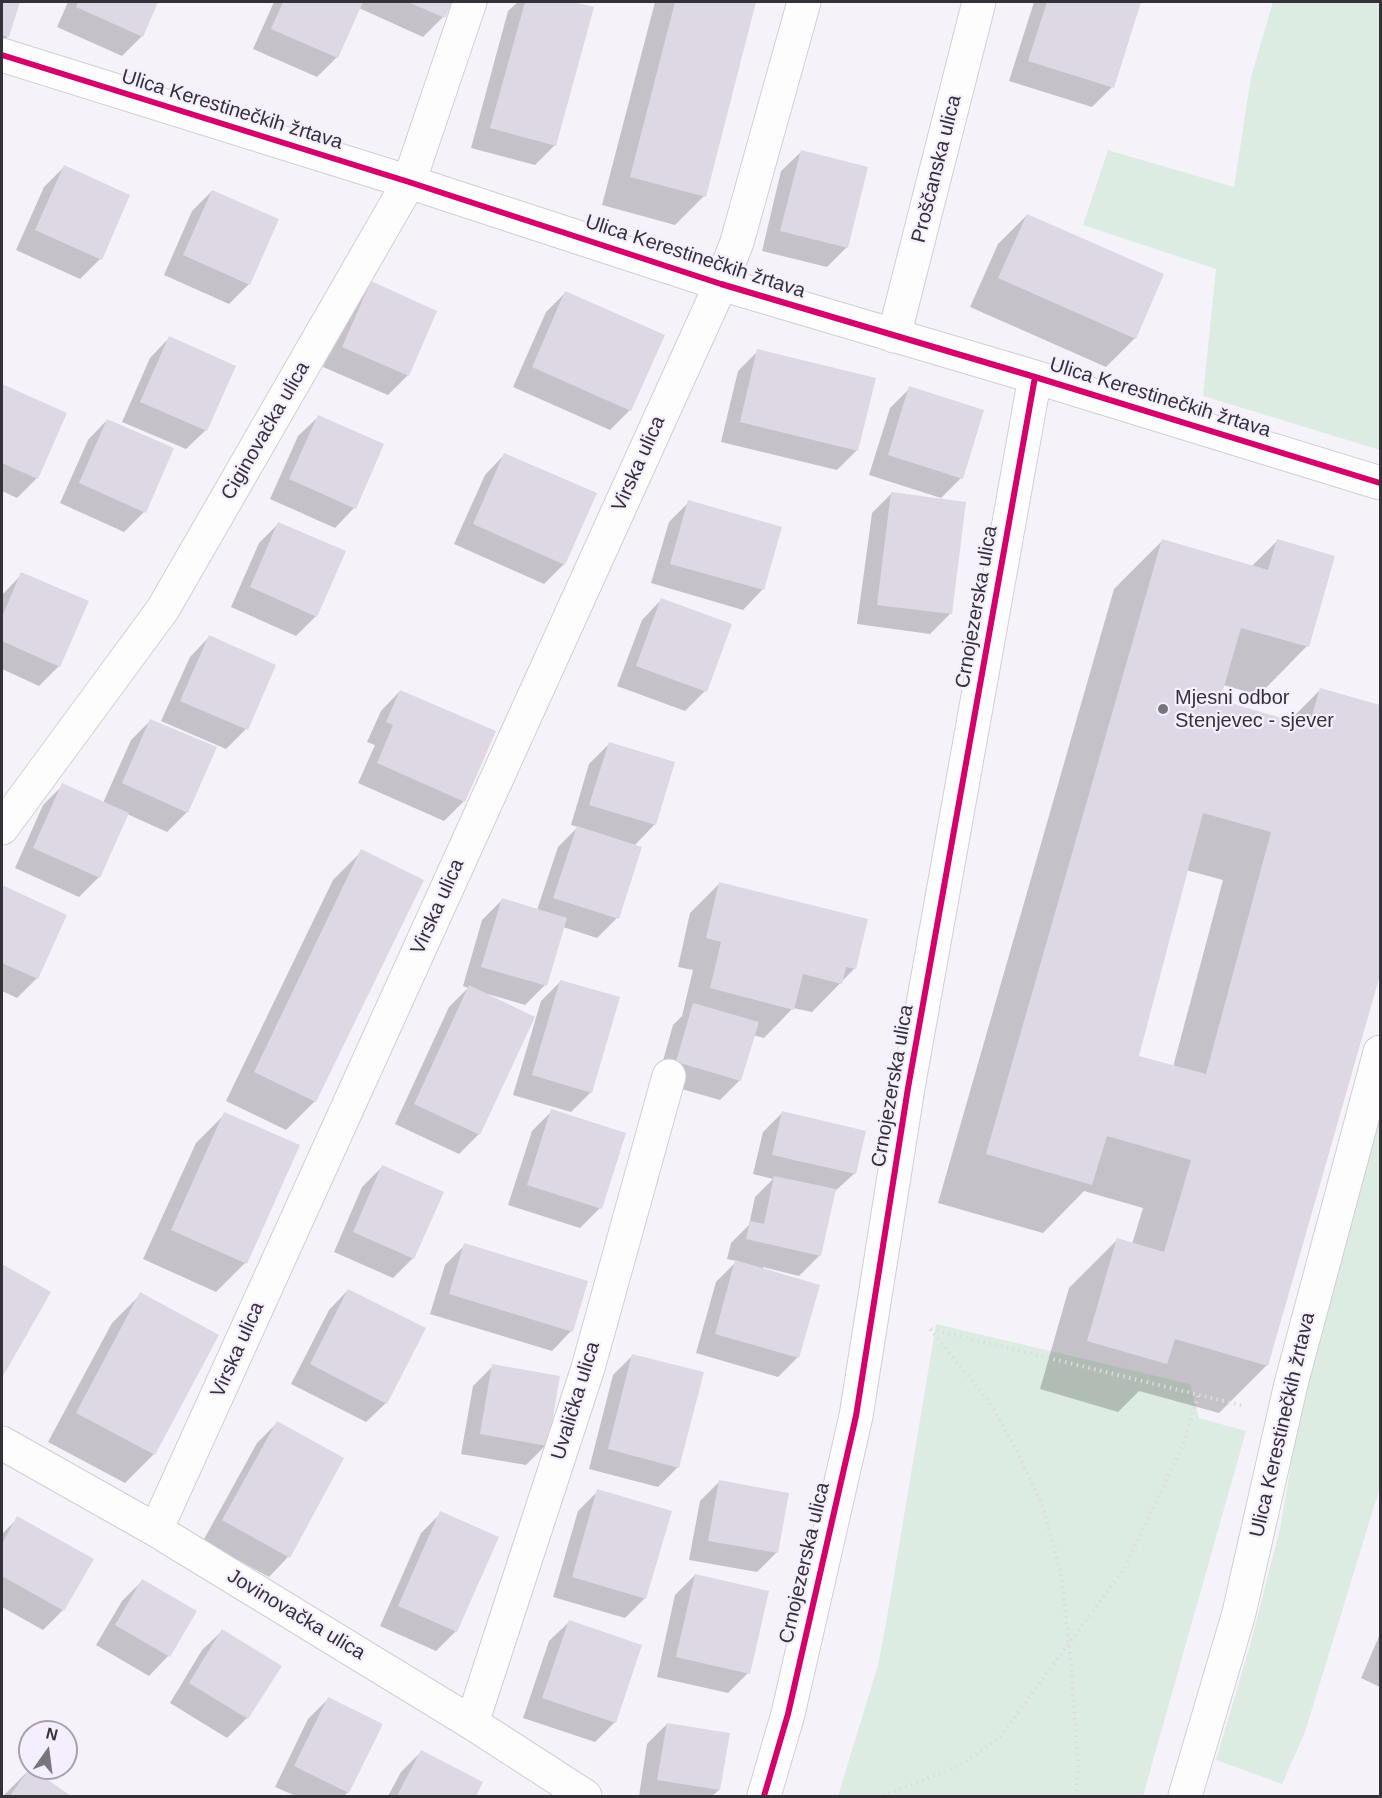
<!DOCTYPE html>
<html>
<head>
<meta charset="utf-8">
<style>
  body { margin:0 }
  #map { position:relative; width:1382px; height:1798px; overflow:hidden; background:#f6f2fa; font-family:Helvetica,sans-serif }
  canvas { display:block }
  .frame { position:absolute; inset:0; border:3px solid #353139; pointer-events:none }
  .north { position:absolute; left:18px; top:1720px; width:60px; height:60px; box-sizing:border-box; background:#f5eefe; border:2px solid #a8a2af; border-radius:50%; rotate:14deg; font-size:16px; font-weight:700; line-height:24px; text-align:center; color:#353139 }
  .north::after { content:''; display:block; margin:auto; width:21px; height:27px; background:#79757d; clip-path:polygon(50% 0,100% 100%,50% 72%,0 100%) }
</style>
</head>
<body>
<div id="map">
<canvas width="1382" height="1798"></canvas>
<div class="frame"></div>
<div class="north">N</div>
</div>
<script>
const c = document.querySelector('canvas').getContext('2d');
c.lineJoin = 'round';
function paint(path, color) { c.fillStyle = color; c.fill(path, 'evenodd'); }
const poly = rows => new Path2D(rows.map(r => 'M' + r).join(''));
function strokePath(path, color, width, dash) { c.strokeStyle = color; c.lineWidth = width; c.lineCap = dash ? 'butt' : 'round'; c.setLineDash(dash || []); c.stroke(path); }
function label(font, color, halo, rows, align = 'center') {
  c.font = font + ' Helvetica,sans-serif'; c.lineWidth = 4.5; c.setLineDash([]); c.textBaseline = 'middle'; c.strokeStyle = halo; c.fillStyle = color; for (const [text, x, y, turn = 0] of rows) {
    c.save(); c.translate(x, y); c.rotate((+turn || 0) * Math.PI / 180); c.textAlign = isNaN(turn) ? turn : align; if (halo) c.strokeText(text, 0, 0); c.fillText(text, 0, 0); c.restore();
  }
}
paint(poly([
  [1273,2,1380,2,1380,450,1203,396,1216,269,1083,225,1108,150,1234,187,1251,77],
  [1380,1095,1380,1487,1305,1732,1282,1784,1216,1760,1250,1645,1280,1529,1300,1410],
  [936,1324,1190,1384,1199,1418,1246,1431,1143,1796,838,1796,878,1665,886,1623]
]), '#ddece2');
paint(poly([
  [2,2,18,2,8,36,2,43],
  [68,2,157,2,142,36,122,56,57,27],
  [274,2,450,2,443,17,423,37,359,8,337,57,317,77,253,49],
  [518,2,567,2,592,8,555,145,535,165,471,148,508,11],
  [655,2,755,2,704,196,675,225,602,205],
  [1034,2,1139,2,1112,87,1092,107,1009,81],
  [801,152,847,247,827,267,762,251,781,171],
  [64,167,100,259,80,279,16,250,44,187],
  [212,191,249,284,229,304,164,275,192,211],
  [1027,215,1135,338,1106,367,970,307,998,244],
  [371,283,408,375,388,395,323,367,351,303],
  [565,293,630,410,610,430,513,387,546,312],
  [169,338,206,430,186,449,122,422,150,358],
  [758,351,857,450,837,470,721,442,738,371],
  [2,386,65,414,37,478,17,498,2,491],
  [910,388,961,478,941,498,869,475,890,408],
  [318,417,354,508,335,528,270,499,298,436],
  [107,420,144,512,124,532,60,503,88,440],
  [504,455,595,494,564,564,544,584,454,544,485,475],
  [892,493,950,614,930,634,857,624,872,513],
  [689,502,781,528,762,590,743,610,651,583,669,522],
  [279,523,316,616,296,636,231,607,259,543],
  [1162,541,1252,566,1277,541,1307,646,1259,695,1223,685,1218,701,1289,721,1321,689,1380,706,1380,970,1267,1365,1219,1413,1139,1391,1118,1412,1040,1389,1069,1288,1117,1240,1132,1244,1143,1208,1084,1191,1043,1233,938,1203,1114,589],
  [1186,870,1223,880,1173,1067,1137,1057],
  [22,574,59,666,39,686,2,669,2,595],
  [661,600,705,691,685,711,617,686,642,620],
  [209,637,246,729,226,749,161,721,190,657],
  [400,691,464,801,444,821,358,783,375,745,367,742,381,711],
  [151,720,187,812,167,832,127,814,99,877,79,897,15,868,43,805,63,785,103,803,131,740],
  [609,744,655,824,634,846,640,848,617,918,597,938,563,927,545,985,525,1005,488,994,479,1134,459,1154,395,1124,449,1007,468,988,463,986,482,920,502,900,537,910,558,847,578,827,571,825,589,764],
  [362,851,315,1101,286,1130,226,1101,333,880],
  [719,884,866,920,854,969,812,1012,793,1008,764,1038,753,1035,740,1080,720,1100,657,1082,673,1025,682,1016,693,970,678,967,690,913],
  [2,887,65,915,37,978,17,998,2,991],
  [561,981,591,1092,571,1112,513,1095,541,1001],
  [552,1111,600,1208,580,1228,508,1205,532,1131],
  [783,1112,855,1173,833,1193,819,1256,799,1276,763,1267,763,1270,798,1357,778,1377,696,1353,716,1282,737,1261,727,1259,731,1243,749,1225,755,1197,773,1179,753,1174,763,1132],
  [225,1114,245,1263,216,1292,143,1259,196,1143],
  [382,1167,413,1258,393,1278,334,1252,362,1187],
  [465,1245,571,1331,552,1351,430,1314,445,1265],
  [2,1266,48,1292,2,1375],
  [348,1290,386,1403,366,1422,291,1384,329,1310],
  [141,1294,154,1454,125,1483,48,1442,112,1323],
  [633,1355,678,1467,658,1487,589,1469,613,1375],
  [493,1366,546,1445,526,1465,461,1454,473,1386],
  [277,1423,288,1557,269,1577,203,1541,257,1443],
  [720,1481,777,1552,757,1572,689,1560,700,1501],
  [598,1491,645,1598,625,1618,553,1597,578,1511],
  [441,1513,456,1631,436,1651,380,1626,421,1533],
  [18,1518,63,1610,43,1630,2,1607,2,1534],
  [695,1575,748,1673,728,1693,657,1677,675,1595],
  [142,1581,195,1612,168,1656,149,1676,96,1645,122,1601],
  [569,1622,615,1722,595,1742,523,1718,549,1641],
  [222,1631,247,1718,227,1738,170,1703,202,1650],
  [1380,1634,1380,1687,1361,1678],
  [328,1699,348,1792,344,1796,296,1796,275,1787,308,1719],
  [667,1724,719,1790,712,1796,639,1796,647,1744],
  [421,1752,481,1783,474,1796,388,1796,401,1772],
  [30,1769,69,1796,3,1796]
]), '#0003');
paint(poly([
  [2,2,20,2,9,37,2,35],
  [78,2,158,2,143,37,76,7],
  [283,2,363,2,338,58,271,29],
  [408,2,452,2,445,18],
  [525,2,573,2,594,7,556,146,490,128],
  [675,2,756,2,706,197,630,177],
  [1047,2,1141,2,1114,88,1028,61],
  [801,150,868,167,848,248,780,231],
  [64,165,130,195,102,260,35,230],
  [212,190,279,219,250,285,183,255],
  [1027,214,1164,274,1136,339,998,278],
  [371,281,437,311,409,376,342,347],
  [565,291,665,335,631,411,532,367],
  [169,336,236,366,207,431,140,402],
  [757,349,876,378,858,451,740,422],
  [2,384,67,413,38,479,2,463],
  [909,386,984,410,963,479,888,455],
  [318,415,384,444,356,509,289,479],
  [107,419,174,448,146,513,79,483],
  [504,453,597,493,565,565,473,524],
  [891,492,966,502,952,614,877,605],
  [688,500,782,527,764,590,670,564],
  [278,522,346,551,317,617,250,587],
  [1162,539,1268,570,1277,539,1335,556,1309,647,1241,628,1220,700,1309,726,1320,688,1380,705,1380,975,1268,1366,1175,1339,1167,1364,1087,1341,1117,1238,1164,1252,1191,1160,1107,1136,1092,1185,986,1154],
  [1203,813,1271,832,1206,1074,1139,1056],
  [21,572,89,601,60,667,2,641,2,617],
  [661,598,732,624,707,692,636,666],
  [209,635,276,665,248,730,180,701],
  [400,690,496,731,465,802,377,763,393,725,386,722],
  [150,719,217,747,188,813,122,783],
  [609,742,675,762,656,825,589,805],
  [62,783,129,813,100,878,33,848],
  [577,826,642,847,619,919,553,898],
  [361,849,424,880,316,1102,254,1072],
  [719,882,868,919,856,969,846,967,842,984,803,974,794,1010,710,988,721,942,706,938],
  [2,885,67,915,38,979,2,963],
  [502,898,567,918,547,986,481,967],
  [560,980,620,997,592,1093,532,1075],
  [469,985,535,1017,480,1135,414,1104],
  [693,1003,759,1022,741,1081,676,1062],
  [551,1109,626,1133,602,1209,527,1185],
  [782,1111,866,1131,856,1174,772,1155],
  [224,1112,300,1145,247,1264,171,1230],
  [382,1165,444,1192,414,1259,353,1232],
  [774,1176,836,1189,821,1256,746,1239,750,1221,764,1224],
  [464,1243,588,1281,573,1332,449,1294],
  [735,1260,820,1285,799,1358,715,1334],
  [2,1264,51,1292,2,1378],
  [348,1289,426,1328,387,1404,310,1364],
  [140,1292,219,1335,155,1455,76,1413],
  [632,1354,704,1372,679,1468,608,1449],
  [492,1364,560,1376,548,1446,480,1434],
  [277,1421,344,1458,290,1558,222,1520],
  [719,1480,789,1493,778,1553,708,1541],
  [597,1489,672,1511,646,1599,572,1577],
  [440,1511,499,1537,457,1632,398,1606],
  [17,1516,94,1559,64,1611,2,1576,2,1544],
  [695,1574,769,1591,750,1674,676,1657],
  [142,1579,197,1611,170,1657,115,1625],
  [569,1620,642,1645,616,1723,542,1698],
  [222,1629,282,1666,248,1719,189,1683],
  [328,1697,383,1724,349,1793,294,1766],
  [667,1723,730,1733,720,1790,657,1780],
  [421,1750,483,1782,476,1796,397,1796],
  [30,1768,31,1768,71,1796,10,1796]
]), '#ddd8e3');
const minor = poly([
  [2,55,409,182,721,284,1035,377,1380,483],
  [894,336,979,2],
  [2,828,163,609,409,182,470,2],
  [2,1443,156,1530,472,1723,585,1796],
  [156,1530,721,284,737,242,804,2],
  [472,1723,588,1368,669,1076],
  [764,1796,788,1714,856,1416,908,1088,1035,377],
  [1185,1796,1239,1613,1291,1384,1380,1052]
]);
strokePath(minor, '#d1ced5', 35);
strokePath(poly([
  [930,1329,989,1401,1016,1449,1043,1507,1061,1574,1071,1664,1078,1765,1076,1796],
  [931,1329,1244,1406],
  [883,1796,961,1765,999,1738,1124,1569,1182,1447,1199,1393]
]), '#dcdcde', 4, [1.5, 4.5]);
strokePath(minor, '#fefdfe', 33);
strokePath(poly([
  [2,55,409,182,721,284,1035,377,1380,483],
  [764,1796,788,1714,856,1416,908,1088,1035,377]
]), '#d6006c', 6);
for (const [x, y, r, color] of [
  [1163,709,6,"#79757d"]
]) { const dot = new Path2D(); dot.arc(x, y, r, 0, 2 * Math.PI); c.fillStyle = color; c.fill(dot); strokePath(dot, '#f5eefe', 2); }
label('20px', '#353139', '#f5eefe', [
  ["Ulica Kerestinečkih žrtava",232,110,17],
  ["Proščanska ulica",937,169,-76],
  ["Ulica Kerestinečkih žrtava",695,257,18],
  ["Ulica Kerestinečkih žrtava",1160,398,17],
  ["Ciginovačka ulica",266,431,-60],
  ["Virska ulica",639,464,-66],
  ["Crnojezerska ulica",977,607,-80],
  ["Virska ulica",438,907,-66],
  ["Crnojezerska ulica",893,1086,-80],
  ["Virska ulica",238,1350,-66],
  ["Uvalička ulica",576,1401,-73],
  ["Ulica Kerestinečkih žrtava",1283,1425,-77],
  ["Crnojezerska ulica",805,1563,-77],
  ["Jovinovačka ulica",296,1615,31]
]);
label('20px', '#353139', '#f5eefe', [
  ["Mjesni odbor",1175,698],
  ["Stenjevec - sjever",1175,721]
], 'left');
</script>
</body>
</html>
